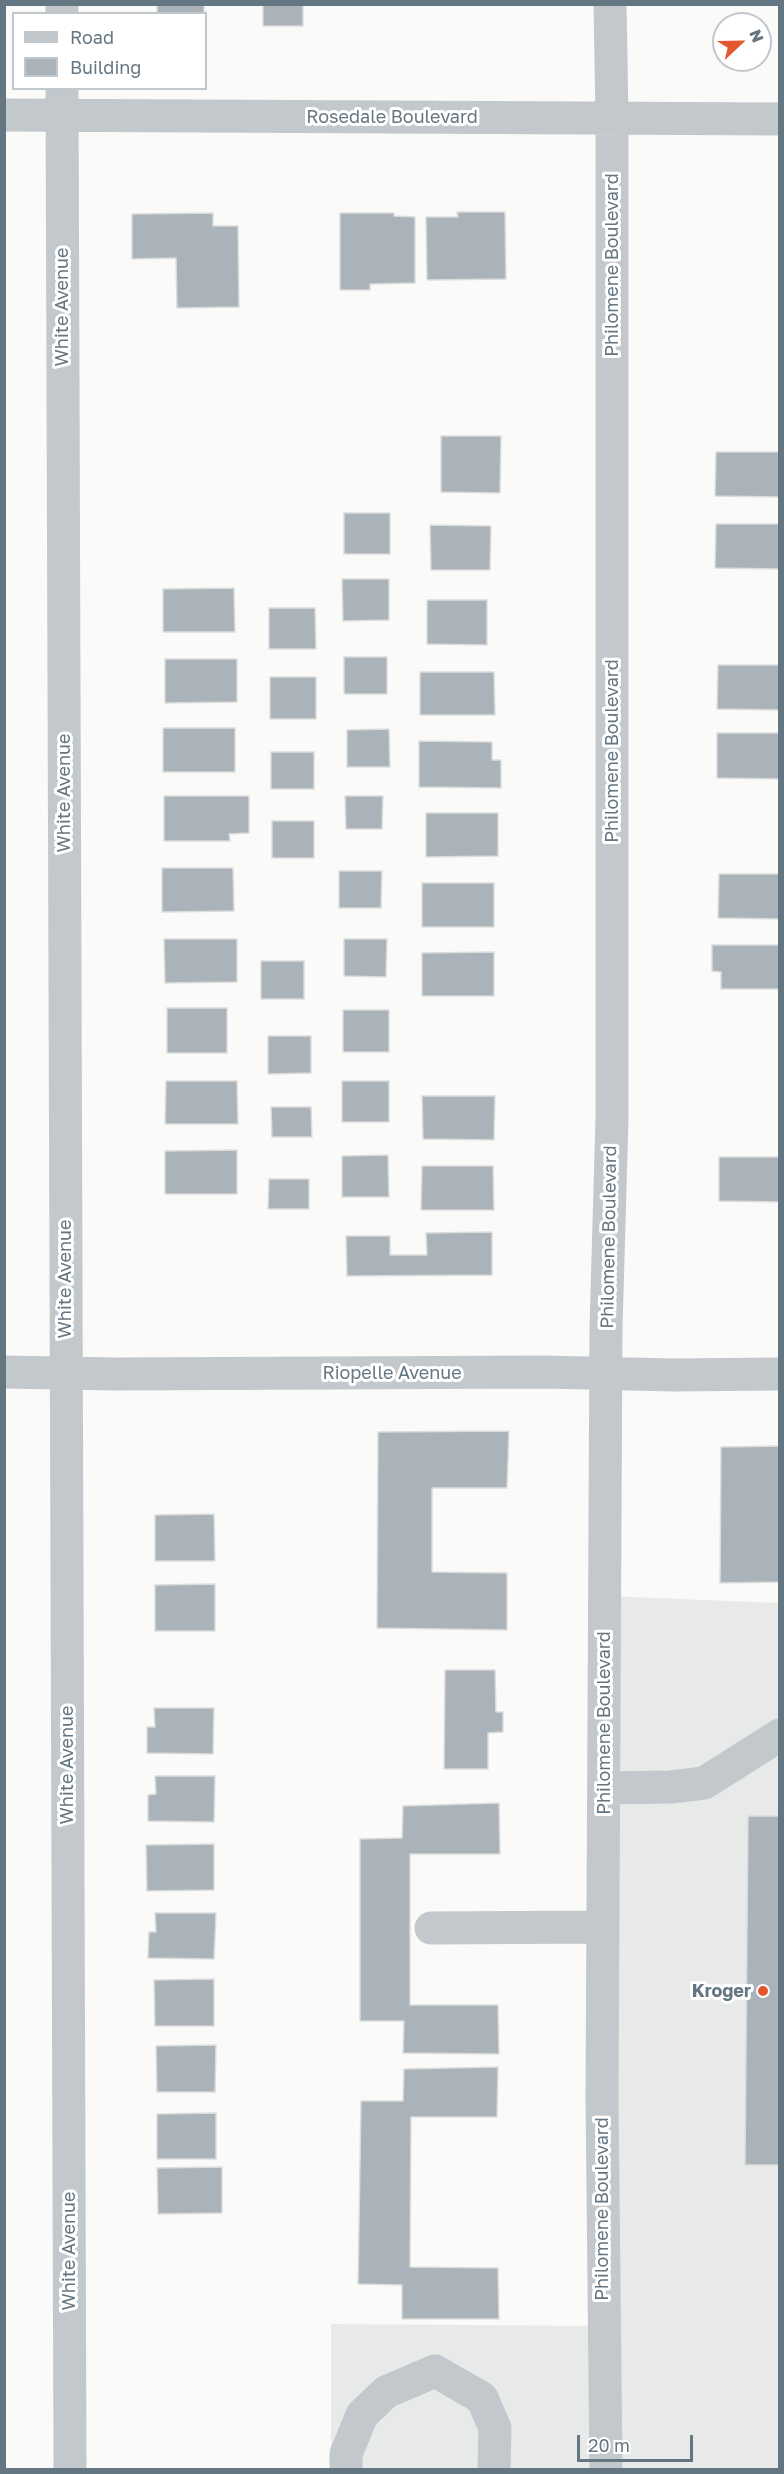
<!DOCTYPE html>
<html>
<head>
<meta charset="utf-8">
<style>
  body { margin:0 }
  #map { position:relative; width:784px; height:2474px; overflow:hidden; background:#fafaf8; font-family:"Golos Text",sans-serif }
  canvas { display:block }
  .frame { position:absolute; inset:0; border:6px solid #657683; pointer-events:none }
  .legend { position:absolute; left:12px; top:12px; width:195px; height:78px; box-sizing:border-box; background:#fff; border:2px solid #c1c8cd; margin:0; padding:8px 10px; list-style:none; font-size:18px; color:#657683 }
  .legend li { display:flex; align-items:center; gap:12px; height:30px }
  .legend b { width:30px; border:2px solid #c1c8cd }
  .north { position:absolute; left:712px; top:12px; width:60px; height:60px; box-sizing:border-box; background:#fff; border:2px solid #c1c8cd; border-radius:50%; rotate:68deg; font-size:16px; font-weight:700; line-height:24px; text-align:center; color:#657683 }
  .north::after { content:''; display:block; margin:auto; width:21px; height:27px; background:#e4572e; clip-path:polygon(50% 0,100% 100%,50% 72%,0 100%) }
  .scale { position:absolute; left:577px; top:2435px; width:116px; height:27px; box-sizing:border-box; border:3px solid #657683; border-top:0; padding-left:8px; font-size:18px; line-height:21px; white-space:nowrap; color:#657683; -webkit-text-stroke:4px #fff; paint-order:stroke }
</style>
</head>
<body>
<div id="map">
<canvas width="784" height="2474"></canvas>
<div class="frame"></div>
<ul class="legend">
<li><b style="height:8px;background:#c3c8cc"></b>Road</li>
<li><b style="height:16px;background:#aab3b9"></b>Building</li>
</ul>
<div class="north">N</div>
<div class="scale">20 m</div>
</div>
<script>
const c = document.querySelector('canvas').getContext('2d');
c.lineJoin = 'round';
function paint(path, color) { c.fillStyle = color; c.fill(path, 'evenodd'); }
const poly = rows => new Path2D(rows.map(r => 'M' + r).join(''));
function strokePath(path, color, width, dash) { c.strokeStyle = color; c.lineWidth = width; c.lineCap = dash ? 'butt' : 'round'; c.setLineDash(dash || []); c.stroke(path); }
function label(font, color, halo, rows, align = 'center') {
  c.font = font + ' "Golos Text",sans-serif'; c.lineWidth = 6; c.setLineDash([]); c.textBaseline = 'middle'; c.strokeStyle = halo; c.fillStyle = color; for (const [text, x, y, turn = 0] of rows) {
    c.save(); c.translate(x, y); c.rotate((+turn || 0) * Math.PI / 180); c.textAlign = isNaN(turn) ? turn : align; if (halo) c.strokeText(text, 0, 0); c.fillText(text, 0, 0); c.restore();
  }
}
paint(poly([
  [605,1596,779,1603,779,2469,331,2470,331,2324,603,2326]
]), '#e8e9e9');
const building = poly([
  [157,4,204,4,204,14,157,14,157,4],
  [263,4,303,4,303,26,263,26,263,4],
  [457,212,505,212,506,279,427,280,426,217,458,217,457,212],
  [213,213,213,226,238,226,239,307,177,308,176,258,132,259,132,214,213,213],
  [340,213,394,213,394,216,415,217,415,283,370,284,370,290,340,290,340,213],
  [441,436,501,436,500,493,441,492,441,436],
  [716,452,780,452,780,497,715,496,716,452],
  [344,513,390,513,390,554,344,554,344,513],
  [716,524,780,524,780,569,715,568,716,524],
  [430,525,491,526,490,570,431,570,430,525],
  [342,579,389,579,389,620,343,621,342,579],
  [234,588,235,632,163,632,163,589,234,588],
  [427,600,487,600,487,645,427,644,427,600],
  [269,608,315,608,316,649,269,649,269,608],
  [344,657,387,657,387,694,344,694,344,657],
  [165,659,237,659,237,702,165,703,165,659],
  [718,665,780,665,780,710,717,709,718,665],
  [420,672,494,672,495,715,420,715,420,672],
  [270,677,316,677,316,719,270,719,270,677],
  [163,728,235,728,235,772,163,772,163,728],
  [389,729,390,767,347,767,347,730,389,729],
  [717,733,780,733,780,779,717,778,717,733],
  [419,741,492,742,492,760,501,760,501,788,419,787,419,741],
  [271,752,314,752,314,789,271,789,271,752],
  [164,796,249,796,249,833,229,834,230,841,164,841,164,796],
  [345,796,383,796,382,829,346,829,345,796],
  [426,813,498,813,498,856,426,857,426,813],
  [272,821,314,821,314,858,272,858,272,821],
  [162,868,233,868,234,911,162,912,162,868],
  [339,871,382,871,381,908,339,908,339,871],
  [719,874,780,874,780,919,718,918,719,874],
  [422,883,494,883,494,927,422,927,422,883],
  [164,939,237,939,237,982,165,983,164,939],
  [344,939,387,939,386,977,344,976,344,939],
  [712,945,780,945,780,989,721,989,721,972,712,971,712,945],
  [494,952,494,996,422,996,422,953,494,952],
  [261,961,304,961,304,999,261,999,261,961],
  [167,1008,227,1008,227,1053,167,1053,167,1008],
  [343,1010,389,1010,389,1052,343,1052,343,1010],
  [268,1036,311,1036,311,1073,268,1074,268,1036],
  [166,1081,237,1081,238,1124,165,1124,166,1081],
  [342,1081,389,1081,389,1122,342,1122,342,1081],
  [422,1096,495,1096,494,1140,423,1139,422,1096],
  [271,1107,311,1107,312,1137,272,1137,271,1107],
  [237,1150,237,1194,165,1194,165,1151,237,1150],
  [388,1155,389,1197,342,1197,342,1156,388,1155],
  [719,1157,780,1157,780,1202,719,1201,719,1157],
  [422,1166,493,1166,494,1210,421,1210,422,1166],
  [269,1179,309,1179,309,1209,268,1209,269,1179],
  [492,1232,492,1275,347,1276,346,1236,390,1236,390,1255,427,1255,426,1233,492,1232],
  [509,1431,507,1488,432,1488,432,1572,507,1573,507,1630,377,1628,378,1432,509,1431],
  [780,1446,780,1582,720,1583,721,1447,780,1446],
  [214,1514,215,1561,155,1561,155,1515,214,1514],
  [215,1584,215,1631,155,1631,155,1585,215,1584],
  [445,1670,495,1670,496,1712,503,1712,503,1732,488,1733,488,1769,444,1769,445,1670],
  [154,1708,214,1708,213,1754,147,1753,147,1727,155,1727,154,1708],
  [155,1776,215,1776,214,1822,148,1821,148,1795,156,1794,155,1776],
  [499,1803,500,1854,410,1854,410,2005,498,2005,499,2054,403,2053,404,2021,360,2021,360,1839,402,1838,403,1806,499,1803],
  [748,1816,780,1816,780,2165,745,2165,748,1816],
  [214,1844,214,1890,147,1891,146,1845,214,1844],
  [155,1913,216,1913,214,1959,148,1958,149,1932,156,1932,155,1913],
  [214,1979,214,2026,155,2026,154,1980,214,1979],
  [216,2045,215,2092,157,2092,156,2046,216,2045],
  [498,2067,497,2117,411,2117,410,2267,498,2268,499,2319,402,2319,402,2285,358,2284,361,2101,403,2101,404,2069,498,2067],
  [216,2113,216,2159,157,2159,157,2114,216,2113],
  [222,2167,222,2213,158,2214,157,2168,222,2167]
]);
paint(building, '#aab3b9');
strokePath(building, '#dcdcda', 1.5);
strokePath(poly([
  [62,14,62,4],
  [62,88,70,2470],
  [4,115,780,119],
  [4,1372,116,1374,543,1372,673,1375,780,1374],
  [604,1788,671,1787,704,1783,780,1735],
  [431,1928,602,1927],
  [346,2470,346,2454,362,2415,386,2392,435,2371,482,2398,495,2428,494,2470],
  [606,2470,602,2097,606,1328,612,1118,612,118,610,4]
]), '#c3c8cc', 33);
for (const [x, y, r, color] of [
  [763,1991,6,"#e4572e"]
]) { const dot = new Path2D(); dot.arc(x, y, r, 0, 2 * Math.PI); c.fillStyle = color; c.fill(dot); strokePath(dot, '#fff', 2); }
label('18px', '#657683', '#fff', [
  ["Rosedale Boulevard",392,117],
  ["Philomene Boulevard",612,265,-90],
  ["White Avenue",62,307,-90],
  ["Philomene Boulevard",612,751,-90],
  ["White Avenue",64,793,-90],
  ["Philomene Boulevard",609,1237,-89],
  ["White Avenue",65,1279,-90],
  ["Riopelle Avenue",392,1373],
  ["Philomene Boulevard",604,1723,-90],
  ["White Avenue",67,1765,-90],
  ["Philomene Boulevard",602,2209,-90],
  ["White Avenue",69,2251,-90]
]);
label('bold 18px', '#657683', '#fff', [
  ["Kroger",751,1991]
], 'right');
</script>
</body>
</html>
